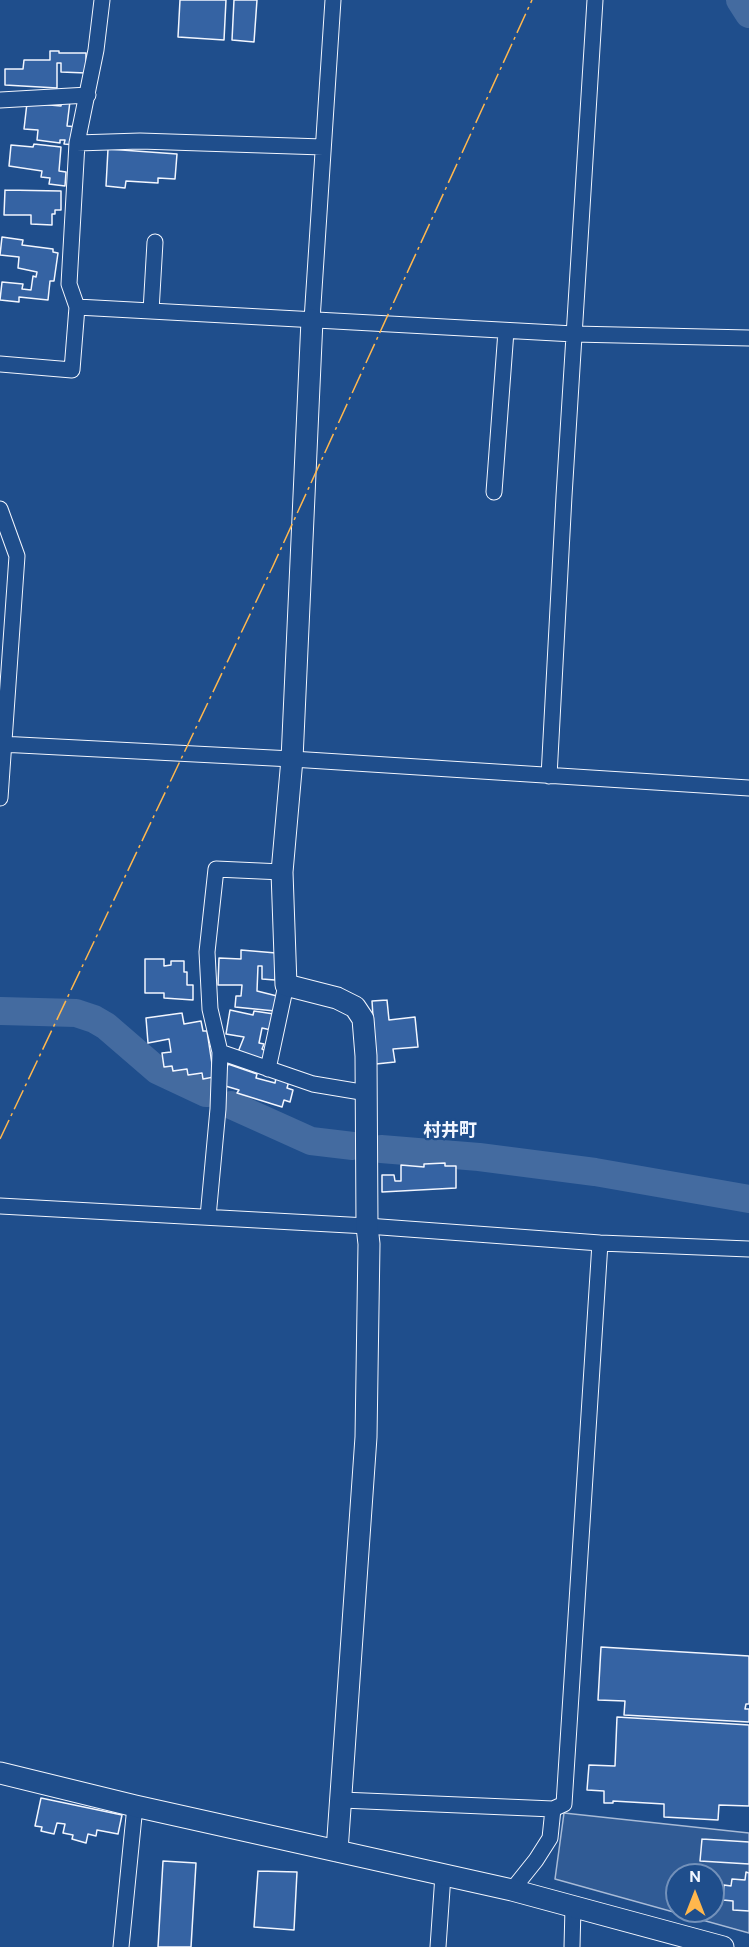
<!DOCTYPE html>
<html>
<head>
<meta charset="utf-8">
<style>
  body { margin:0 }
  #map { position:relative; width:749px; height:1947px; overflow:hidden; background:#1f4e8c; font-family:"DM Sans",sans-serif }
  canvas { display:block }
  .north { position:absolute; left:665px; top:1863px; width:60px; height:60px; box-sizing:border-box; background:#1f4e8c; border:2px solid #7391ba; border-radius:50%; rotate:0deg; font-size:16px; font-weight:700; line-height:24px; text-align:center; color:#f2f6ff }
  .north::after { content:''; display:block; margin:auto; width:21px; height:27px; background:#ffb74d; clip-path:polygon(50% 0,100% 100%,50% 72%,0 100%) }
</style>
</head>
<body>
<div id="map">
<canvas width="749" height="1947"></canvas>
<div class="north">N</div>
</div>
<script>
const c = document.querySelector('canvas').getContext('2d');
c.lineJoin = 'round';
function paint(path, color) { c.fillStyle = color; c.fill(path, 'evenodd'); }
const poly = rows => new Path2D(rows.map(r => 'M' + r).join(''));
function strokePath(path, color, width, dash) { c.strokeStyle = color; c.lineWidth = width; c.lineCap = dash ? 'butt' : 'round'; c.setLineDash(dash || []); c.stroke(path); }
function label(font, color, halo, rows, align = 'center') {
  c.font = font + ' "DM Sans","Noto Sans JP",sans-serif'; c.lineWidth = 4.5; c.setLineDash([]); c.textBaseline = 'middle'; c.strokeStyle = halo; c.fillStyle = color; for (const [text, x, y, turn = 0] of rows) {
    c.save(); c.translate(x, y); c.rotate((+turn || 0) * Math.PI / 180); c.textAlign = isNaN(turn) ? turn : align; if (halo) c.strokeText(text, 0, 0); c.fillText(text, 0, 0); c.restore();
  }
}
const built = poly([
  [564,1813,749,1833,749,1933,555,1879,564,1813],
  [677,1875,713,1875,713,1911,677,1911,677,1875]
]);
paint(built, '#305b95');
strokePath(built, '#a8bbd7', 1.5);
strokePath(poly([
  [740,0,749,14],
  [1,1011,76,1013,94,1019,106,1026,157,1070,206,1093],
  [231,1105,311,1141,353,1146],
  [381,1149,479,1157,595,1172,749,1199]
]), '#446ba0', 28);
const building = poly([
  [180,0,226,0,224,40,178,37,180,0],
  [234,0,257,0,254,42,232,40,234,0],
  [50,51,59,51,59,53,86,53,86,73,61,72,61,63,57,63,57,88,5,85,5,69,23,69,24,60,50,60,50,51],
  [62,100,70,101,67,126,78,127,76,145,64,144,65,140,60,140,60,143,37,140,38,130,24,129,27,103,61,106,62,100],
  [34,144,61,147,59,171,66,172,65,186,49,184,50,178,41,177,42,171,9,166,11,145,33,147,34,144],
  [108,149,177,154,175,179,158,178,158,183,126,181,125,188,106,186,108,149],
  [5,190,61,191,61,210,55,210,55,214,52,214,52,225,31,224,31,215,4,215,5,190],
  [2,237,23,240,22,245,53,249,53,252,58,253,54,281,50,281,48,300,19,297,19,302,0,300,2,282,23,284,22,289,31,290,33,276,36,277,37,272,18,268,19,257,0,255,2,237],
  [241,950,276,953,275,980,262,979,262,966,258,966,257,991,277,996,275,1011,235,1007,236,996,241,996,242,985,218,985,219,958,241,959,241,950],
  [145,959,164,959,164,966,171,965,171,961,184,961,184,972,187,972,187,985,193,985,193,1000,164,998,164,993,145,993,145,959],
  [387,1000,389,1020,415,1017,418,1047,393,1049,395,1062,376,1064,372,1001,387,1000],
  [230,1010,253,1015,254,1011,274,1014,271,1030,262,1028,259,1043,264,1044,262,1049,266,1051,262,1060,238,1052,244,1037,226,1034,230,1010],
  [182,1013,184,1024,201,1021,203,1031,207,1031,214,1077,203,1079,202,1073,188,1075,187,1069,173,1071,172,1066,164,1067,162,1053,171,1052,169,1039,148,1043,146,1018,182,1013],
  [228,1064,257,1074,256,1078,275,1083,276,1078,289,1081,287,1088,293,1090,290,1102,284,1100,282,1107,237,1093,239,1090,222,1085,228,1064],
  [445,1163,445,1166,456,1166,456,1188,382,1192,382,1175,394,1175,395,1181,401,1181,401,1165,424,1167,424,1164,445,1163],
  [601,1647,749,1656,749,1704,746,1704,745,1709,749,1709,749,1722,624,1715,625,1701,598,1700,601,1647],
  [617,1717,749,1725,749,1806,719,1805,718,1820,664,1817,664,1804,613,1801,613,1803,604,1803,604,1791,587,1790,589,1765,615,1766,617,1717],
  [41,1798,122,1815,118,1834,97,1830,96,1836,88,1834,86,1843,72,1839,73,1835,63,1833,65,1824,57,1823,54,1834,41,1831,42,1827,35,1826,41,1798],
  [702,1839,749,1842,749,1864,700,1861,702,1839],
  [163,1861,196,1863,191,1947,158,1947,163,1861],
  [258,1871,297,1872,294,1930,254,1927,258,1871],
  [746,1872,749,1873,749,1911,733,1910,733,1901,723,1900,724,1885,731,1886,732,1879,745,1880,746,1872]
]);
paint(building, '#3563a3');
strokePath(building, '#f2f6ff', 1.5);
const street = poly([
  [0,100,88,95],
  [77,143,140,141,323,147],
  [77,307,574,334,749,338],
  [151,311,155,242],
  [312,320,333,0],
  [0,364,72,370,77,307,69,284,77,143,96,50,102,0],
  [494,492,506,331],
  [0,509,17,556,0,798],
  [0,744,292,759,749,788],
  [549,776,564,496,595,0],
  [282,872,216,869,207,952,210,1009,220,1052,313,1084,367,1093],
  [268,1069,286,985],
  [0,1206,367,1226,600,1243,749,1249],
  [208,1217,218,1109,220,1052],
  [342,1800,553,1809,564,1804,600,1243],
  [512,1890,536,1860,550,1838,553,1809],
  [121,1947,135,1806],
  [438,1947,443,1875],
  [572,1947,573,1907]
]);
const secondary = poly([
  [312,320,292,759,282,872,286,985,337,998,355,1007,363,1019,366,1056,367,1226,369,1244,366,1437,337,1851],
  [0,1773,135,1806,512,1890,723,1947]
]);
strokePath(street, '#f2f6ff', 17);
strokePath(secondary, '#f2f6ff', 23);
strokePath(street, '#1f4e8c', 15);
strokePath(secondary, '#1f4e8c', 21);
strokePath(poly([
  [0,1139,273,566,532,0]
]), '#ffb74d', 1.5, [21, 4.5, 3, 4.5]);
label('bold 18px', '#f2f6ff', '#1f4e8c', [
  ["村井町",450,1131]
]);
</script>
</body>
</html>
